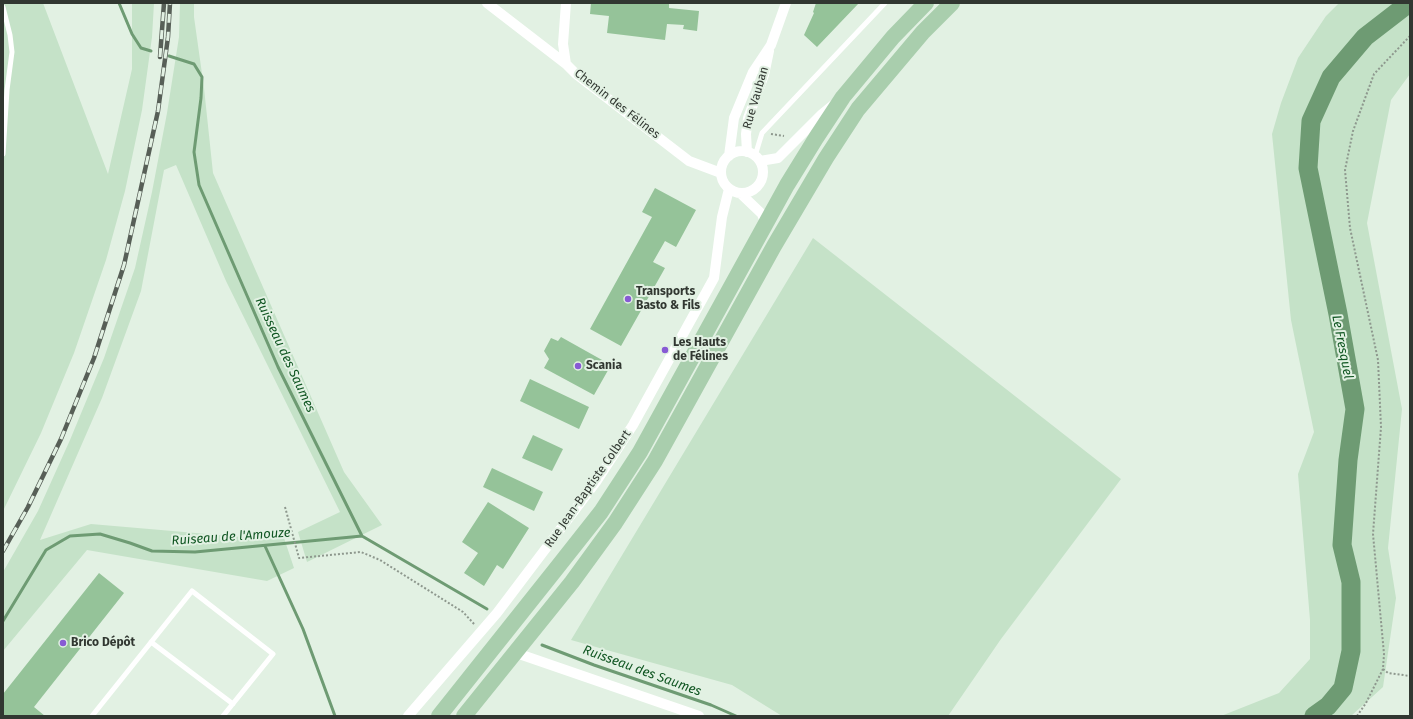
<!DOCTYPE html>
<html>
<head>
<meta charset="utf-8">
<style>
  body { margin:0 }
  #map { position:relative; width:1413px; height:719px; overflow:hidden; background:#e2f1e3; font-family:"Fira Sans",sans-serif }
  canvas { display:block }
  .frame { position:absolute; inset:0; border:4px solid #313731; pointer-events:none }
</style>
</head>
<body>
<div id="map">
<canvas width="1413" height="719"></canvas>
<div class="frame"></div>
</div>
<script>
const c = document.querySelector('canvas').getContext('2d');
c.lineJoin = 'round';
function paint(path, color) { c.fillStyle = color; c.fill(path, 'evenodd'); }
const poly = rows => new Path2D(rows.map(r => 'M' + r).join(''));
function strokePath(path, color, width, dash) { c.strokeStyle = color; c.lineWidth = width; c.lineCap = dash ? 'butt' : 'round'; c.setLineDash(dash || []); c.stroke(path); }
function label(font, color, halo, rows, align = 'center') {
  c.font = font + ' "Fira Sans",sans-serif'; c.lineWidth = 4; c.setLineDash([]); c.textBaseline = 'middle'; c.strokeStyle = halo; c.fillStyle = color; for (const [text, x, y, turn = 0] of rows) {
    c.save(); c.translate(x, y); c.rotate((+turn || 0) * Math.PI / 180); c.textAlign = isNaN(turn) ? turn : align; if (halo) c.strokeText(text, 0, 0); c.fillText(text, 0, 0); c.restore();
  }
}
paint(poly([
  [3,3,43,3,108,174,132,69,132,3,154,3,152,37,142,110,125,191,106,260,74,353,41,433,3,511],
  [180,3,194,3,194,17,204,88,213,173,344,472,382,525,307,562,298,532,340,512,226,281,176,165,164,170,141,291,102,398,40,540,91,524,242,537,281,529,294,568,267,581,87,550,3,651,3,572,38,511,70,440,104,358,135,268,152,192,167,113,179,37],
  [1339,3,1410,3,1410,74,1391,100,1367,223,1402,409,1388,548,1396,598,1383,687,1351,716,1221,716,1279,693,1310,659,1310,620,1298,474,1314,432,1291,320,1272,134,1281,103,1298,58,1326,16],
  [813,238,1121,479,1001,639,948,716,782,716,732,685,571,640]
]), '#c5e2c8');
strokePath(poly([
  [119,3,132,34,141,48,151,51],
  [169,56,194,64,202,77,201,98,194,152,199,185,278,367,362,536,487,609],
  [265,546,303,629,335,716],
  [3,621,46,550,70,536,100,534,130,543,152,551,195,552,362,536],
  [542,645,594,665,711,705,736,716]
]), '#6e9b73', 3);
strokePath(poly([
  [1314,716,1328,706,1343,688,1351,651,1351,582,1342,545,1348,460,1355,409,1338,314,1308,168,1311,121,1331,77,1365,37,1409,3]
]), '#6e9b73', 19);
paint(poly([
  [591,3,660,3,669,4,669,8,699,11,697,31,683,29,684,25,667,24,665,40,607,33,609,16,590,14],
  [816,3,859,3,817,47,804,35,814,13,813,12],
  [655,188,696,210,676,247,665,241,653,262,665,268,621,346,590,329,652,217,642,212],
  [561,337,611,365,594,395,544,368,549,359,544,351,551,338,558,341],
  [530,379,589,407,579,429,520,401],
  [533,435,563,449,552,471,522,458],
  [492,468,543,492,534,511,483,487],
  [488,502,529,528,503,569,497,565,484,586,464,573,478,553,462,542],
  [99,573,124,593,34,707,45,716,3,716,3,694]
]), '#95c399');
strokePath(poly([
  [1410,36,1374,74,1353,131,1345,170,1350,228,1378,360,1381,427,1373,534,1384,654,1383,669,1388,673,1410,676],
  [771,134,784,136],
  [285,507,299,558,361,552,380,560,463,612,475,625],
  [1357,716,1366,703,1383,669]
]), '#8e988e', 2, [2, 2]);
strokePath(poly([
  [3,7,10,35,12,52,7,90,3,154],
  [755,156,762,133,885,3],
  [151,642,233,704],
  [92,716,192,591,273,654,223,716]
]), '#fff', 5);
strokePath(poly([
  [487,3,566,64],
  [566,3,563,44,566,64,576,74,689,161,721,173],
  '721 172a21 21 0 1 1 42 0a21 21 0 1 1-42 0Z',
  [747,152,746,134,748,118,764,75,769,51],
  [729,156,734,118,753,72,771,45,786,3],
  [760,161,778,158,822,114,833,105],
  [741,194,762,214,766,225],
  [516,651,522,655,699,716],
  [408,716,497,613,596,482,633,425,714,278,722,217,729,189]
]), '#fff', 10);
strokePath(poly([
  [439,716,556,569,601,512,640,452,787,185,816,138,843,97,893,37,926,3],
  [464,716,572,582,615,523,655,461,774,246,826,158,858,109,923,32,952,3]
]), '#a9cead', 16);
const rail = poly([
  [160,57,164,3],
  [3,551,28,507,61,439,94,358,124,265,158,111,168,37,170,3]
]);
strokePath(rail, '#575f57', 4.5);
strokePath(rail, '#e2f1e3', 3, [9]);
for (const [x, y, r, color] of [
  [628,299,4,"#875ad4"],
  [665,350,4,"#875ad4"],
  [578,366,4,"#875ad4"],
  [63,643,4,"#875ad4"]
]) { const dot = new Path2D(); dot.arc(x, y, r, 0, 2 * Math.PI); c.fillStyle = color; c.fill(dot); strokePath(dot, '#e2f1e3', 1.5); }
label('12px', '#313731', '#e2f1e3', [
  ["Rue Vauban",756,98,-74],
  ["Chemin des Félines",617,104,38],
  ["Rue Jean-Baptiste Colbert",588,489,-55]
]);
label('bold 12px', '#313731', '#e2f1e3', [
  ["Transports",636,292],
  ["Basto & Fils",636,306],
  ["Les Hauts",673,343],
  ["de Félines",673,357],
  ["Scania",586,366],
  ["Brico Dépôt",71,643]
], 'left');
label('italic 13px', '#105622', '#e2f1e3', [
  ["Le Fresquel",1342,347,79],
  ["Ruisseau des Saumes",285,355,65],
  ["Ruiseau de l'Amouze",231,537,-4],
  ["Ruisseau des Saumes",642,671,20]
]);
</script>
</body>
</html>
